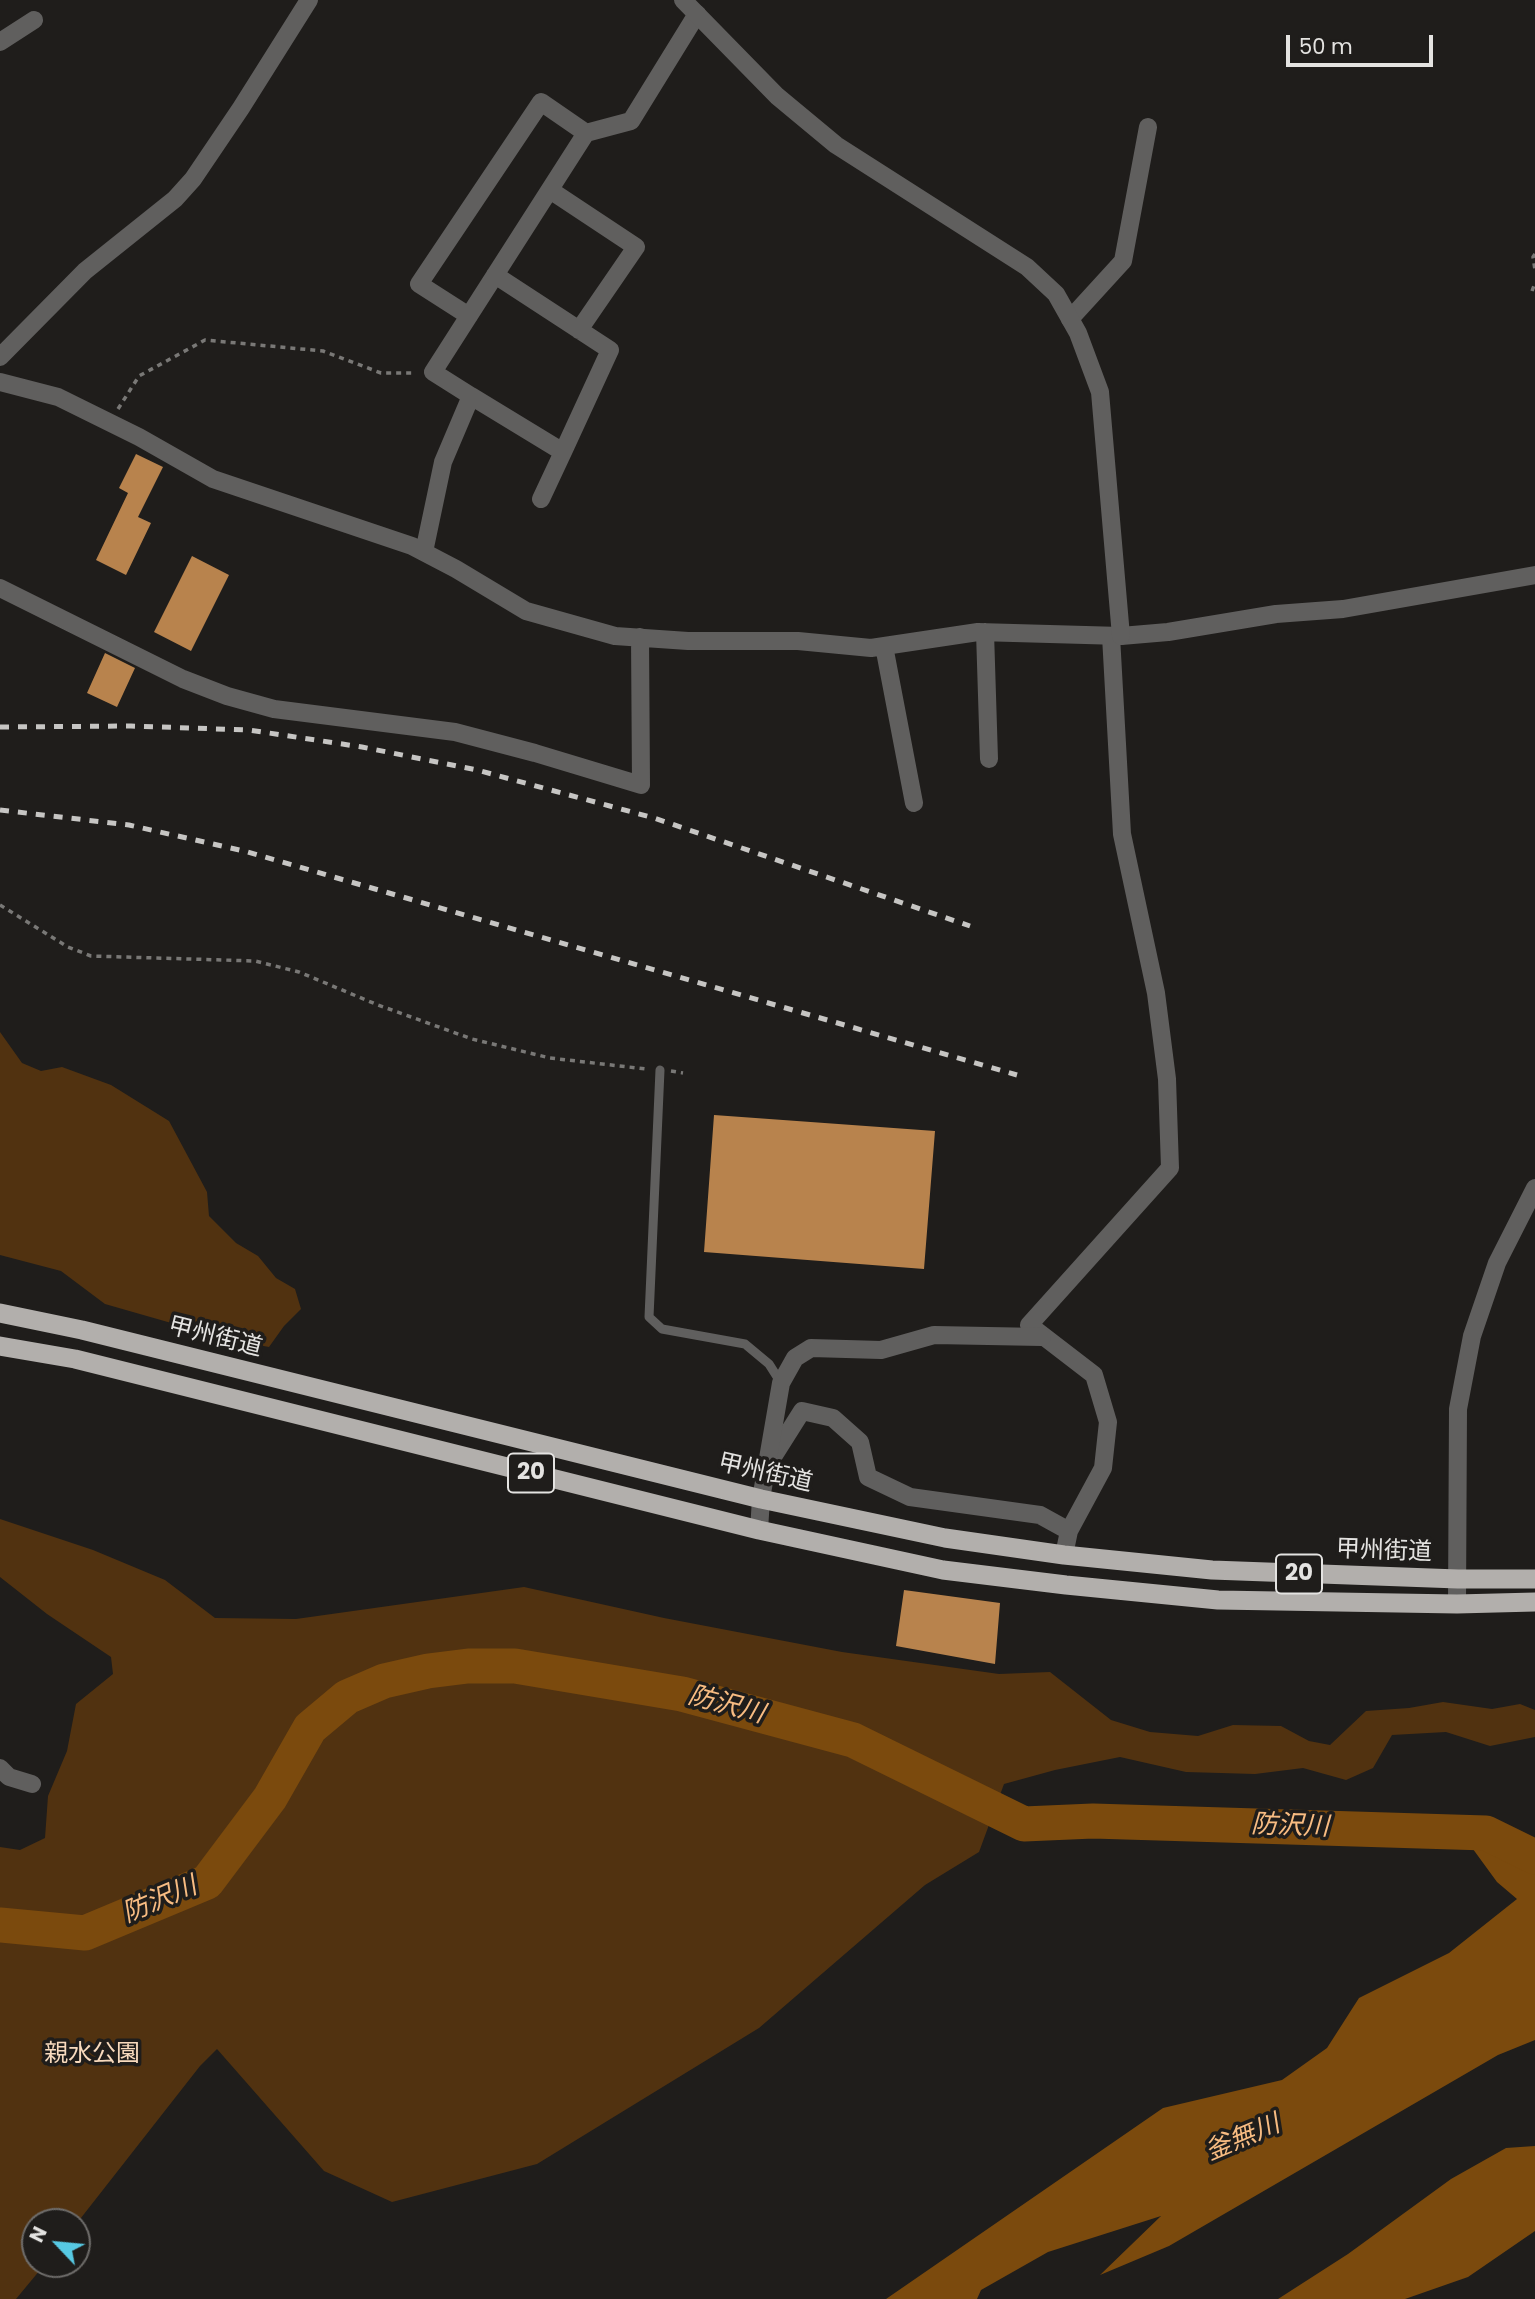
<!DOCTYPE html>
<html>
<head>
<meta charset="utf-8">
<style>
  body { margin:0 }
  #map { position:relative; width:1535px; height:2299px; overflow:hidden; background:#1f1d1b; font-family:Poppins,sans-serif }
  canvas { display:block }
  .north { position:absolute; left:21px; top:2208px; width:70px; height:70px; box-sizing:border-box; background:#1f1d1b; border:2px solid #6e6c6a; border-radius:50%; rotate:296deg; font-size:19px; font-weight:700; line-height:28px; text-align:center; color:#e4e3e1 }
  .north::after { content:''; display:block; margin:auto; width:24px; height:32px; background:#57c9e3; clip-path:polygon(50% 0,100% 100%,50% 72%,0 100%) }
  .scale { position:absolute; left:1286px; top:35px; width:147px; height:32px; box-sizing:border-box; border:4px solid #e4e3e1; border-top:0; padding-left:9px; font-size:21px; line-height:24px; white-space:nowrap; color:#e4e3e1; -webkit-text-stroke:5px #1f1d1b; paint-order:stroke }
</style>
</head>
<body>
<div id="map">
<canvas width="1535" height="2299"></canvas>
<div class="north">N</div>
<div class="scale">50 m</div>
</div>
<script>
const c = document.querySelector('canvas').getContext('2d');
c.lineJoin = 'round';
function paint(path, color) { c.fillStyle = color; c.fill(path, 'evenodd'); }
const poly = rows => new Path2D(rows.map(r => 'M' + r).join(''));
function strokePath(path, color, width, dash) { c.strokeStyle = color; c.lineWidth = width; c.lineCap = dash ? 'butt' : 'round'; c.setLineDash(dash || []); c.stroke(path); }
function label(font, color, halo, rows, align = 'center') {
  c.font = font + ' Poppins,"Noto Sans JP",sans-serif'; c.lineWidth = 7; c.setLineDash([]); c.textBaseline = 'middle'; c.strokeStyle = halo; c.fillStyle = color; for (const [text, x, y, turn = 0] of rows) {
    c.save(); c.translate(x, y); c.rotate((+turn || 0) * Math.PI / 180); c.textAlign = isNaN(turn) ? turn : align; if (halo) c.strokeText(text, 0, 0); c.fillText(text, 0, 0); c.restore();
  }
}
paint(poly([
  [0,1032,22,1063,41,1071,62,1067,111,1085,169,1121,207,1192,209,1216,236,1243,258,1256,276,1278,295,1289,301,1309,284,1326,269,1347,227,1339,105,1304,61,1271,0,1255],
  [0,1519,93,1550,165,1580,215,1618,296,1619,524,1587,664,1618,842,1652,999,1674,1050,1672,1111,1720,1150,1732,1198,1736,1233,1725,1281,1726,1309,1741,1330,1745,1366,1711,1409,1708,1443,1702,1492,1709,1520,1704,1535,1710,1535,1737,1490,1746,1446,1732,1392,1735,1373,1768,1346,1780,1303,1768,1255,1774,1186,1772,1120,1757,1055,1770,1004,1784,979,1852,925,1885,759,2028,537,2164,392,2202,324,2171,217,2049,200,2066,77,2223,35,2222,35,2264,45,2264,16,2299,0,2299,0,1847,20,1850,45,1838,48,1796,67,1751,76,1704,113,1674,111,1657,47,1614,0,1577]
]), '#513210');
paint(poly([
  [1483,1816,1535,1840,1535,2040,1498,2055,1169,2246,1100,2275,1161,2216,1048,2252,981,2290,977,2299,886,2299,1163,2108,1282,2080,1327,2048,1359,1998,1449,1953,1517,1899,1497,1882,1470,1845,1410,1830],
  [1535,2146,1535,2231,1468,2277,1405,2299,1278,2299,1348,2254,1451,2179,1506,2148]
]), '#7b4a0d');
strokePath(poly([
  [0,1925,85,1933,207,1882,270,1798,310,1728,347,1697,384,1681,428,1671,468,1666,515,1666,682,1694,853,1740,1024,1824,1093,1821,1486,1833,1535,1857]
]), '#7b4a0d', 35);
paint(poly([
  [136,454,163,467,138,517,151,523,126,575,96,560,128,493,119,488],
  [192,556,229,575,191,651,154,632],
  [105,653,135,668,117,707,87,693],
  [714,1115,935,1131,924,1269,704,1252],
  [904,1590,1000,1603,995,1664,896,1646]
]), '#b8834d');
strokePath(poly([
  [1535,254,1533,257,1535,270],
  [1532,291,1535,283],
  [118,409,139,376,205,340,323,351,381,373,415,373],
  [0,905,68,947,91,956,255,961,299,972,378,1005,472,1039,550,1058,646,1069],
  [671,1071,683,1073]
]), '#797876', 3.5, [5, 5]);
strokePath(poly([
  [660,1070,649,1317,662,1329,745,1344,769,1364,781,1383]
]), '#605f5e', 9);
strokePath(poly([
  [0,42,34,20],
  [550,190,636,247,579,330],
  [495,275,610,350,563,452],
  [469,316,419,284,541,102,586,133],
  [1070,319,1123,261,1148,127],
  [0,357,85,271,175,199,193,179,241,108,309,0],
  [0,382,58,397,139,437,213,479,412,546,456,569,526,611,615,636,688,641,798,641,871,648,978,632,1121,636,1168,632,1276,614,1343,609,1535,575],
  [471,396,433,372,586,133,631,121,697,14],
  [424,552,443,462,471,396,563,452,541,499],
  [0,588,183,679,227,696,274,709,455,732,535,753,641,785,640,637],
  [985,632,989,759],
  [884,646,914,803],
  [766,1468,802,1411,833,1418,860,1442,868,1477,910,1497,1040,1515,1069,1531],
  [1064,1555,1069,1531,1103,1468,1108,1422,1094,1375,1029,1325,1170,1168,1167,1079,1156,993,1122,834,1111,636],
  [0,1768,9,1777,32,1784]
]), '#605f5e', 18);
strokePath(poly([
  [683,0,777,96,836,145,1027,267,1056,294,1078,333,1100,392,1121,636],
  [759,1530,761,1499,781,1383,795,1358,811,1348,881,1350,934,1335,1042,1337],
  [1457,1604,1458,1409,1472,1336,1497,1263,1535,1188]
]), '#605f5e', 18);
strokePath(poly([
  [0,1313,82,1330,761,1499,945,1538,1064,1555,1212,1570,1458,1579,1535,1579],
  [0,1346,75,1359,759,1530,943,1570,1066,1585,1218,1600,1457,1604,1535,1602]
]), '#b2afac', 19);
strokePath(poly([
  [0,727,131,726,249,730,362,747,477,770,654,818,970,926],
  [0,810,129,825,244,851,1017,1075]
]), '#c6c5c3', 5, [9, 9]);
for (const [x, y, w] of [
  [531,1473,46],
  [1299,1574,46]
]) { const box = new Path2D(); box.roundRect(x - w / 2, y - 19.5, w, 39, 5); c.fillStyle = '#1f1d1b'; c.fill(box); strokePath(box, '#e4e3e1', 2); }
label('bold 23px', '#e4e3e1', null, [
  ["20",531,1473],
  ["20",1299,1574]
]);
label('24px', '#e4e3e1', '#1f1d1b', [
  ["甲州街道",215,1338,14],
  ["甲州街道",765,1474,13],
  ["甲州街道",1384,1552,2]
]);
label('24px', '#f8dabd', '#1f1d1b', [
  ["親水公園",92,2055]
]);
label('italic 26px', '#f8bc82', '#1f1d1b', [
  ["防沢川",726,1706,15],
  ["防沢川",1290,1827,2],
  ["防沢川",160,1901,-23],
  ["釜無川",1243,2139,-23]
]);
</script>
</body>
</html>
